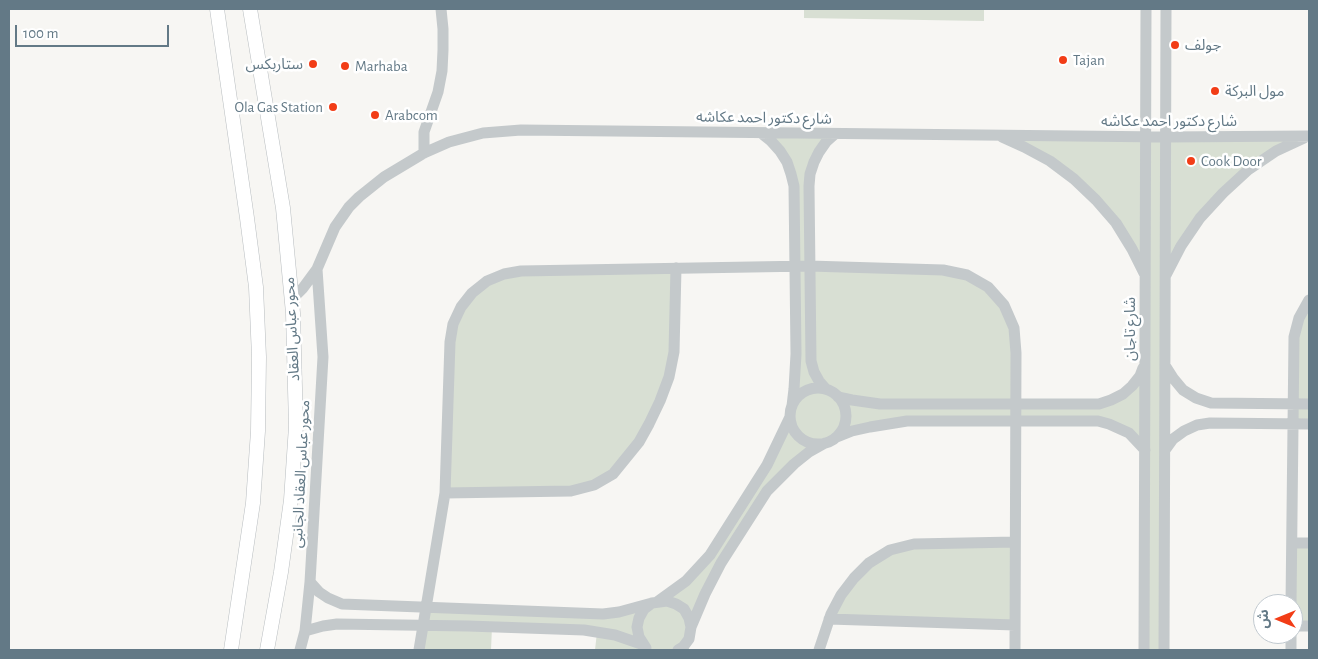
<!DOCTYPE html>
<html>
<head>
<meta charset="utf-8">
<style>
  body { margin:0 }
  #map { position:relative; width:1318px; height:659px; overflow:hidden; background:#f7f6f3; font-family:"Alegreya Sans","Noto Sans Arabic",sans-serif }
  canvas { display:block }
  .frame { position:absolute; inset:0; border:10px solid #637986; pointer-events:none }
  .north { position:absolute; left:1253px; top:594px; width:50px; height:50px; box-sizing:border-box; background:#fff; border:1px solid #c1c9cf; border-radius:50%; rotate:270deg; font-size:14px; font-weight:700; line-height:20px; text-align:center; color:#637986 }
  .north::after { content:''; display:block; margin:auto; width:18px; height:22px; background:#f23d17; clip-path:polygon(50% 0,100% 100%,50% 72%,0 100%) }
  .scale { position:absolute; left:15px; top:25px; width:154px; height:22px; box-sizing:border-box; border:2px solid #637986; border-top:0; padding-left:6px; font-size:15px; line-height:18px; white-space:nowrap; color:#637986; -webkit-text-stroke:4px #fff; paint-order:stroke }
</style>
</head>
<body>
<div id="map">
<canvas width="1318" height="659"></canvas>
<div class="frame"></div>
<div class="north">ش</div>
<div class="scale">100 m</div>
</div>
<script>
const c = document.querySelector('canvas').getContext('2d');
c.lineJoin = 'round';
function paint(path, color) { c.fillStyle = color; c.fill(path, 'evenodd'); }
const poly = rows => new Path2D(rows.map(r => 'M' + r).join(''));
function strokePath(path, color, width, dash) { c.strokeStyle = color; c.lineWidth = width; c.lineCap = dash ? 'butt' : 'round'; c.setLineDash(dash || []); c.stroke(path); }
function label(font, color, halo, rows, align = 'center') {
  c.font = font + ' "Alegreya Sans","Noto Sans Arabic",sans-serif'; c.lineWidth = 5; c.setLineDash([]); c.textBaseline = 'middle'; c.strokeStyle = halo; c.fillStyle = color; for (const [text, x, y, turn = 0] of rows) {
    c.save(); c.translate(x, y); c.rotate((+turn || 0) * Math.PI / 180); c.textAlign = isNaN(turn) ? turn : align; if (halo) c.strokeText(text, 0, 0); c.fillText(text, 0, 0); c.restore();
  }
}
paint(poly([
  [804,9,984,9,984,21,804,18],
  [761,133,835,134,814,162,809,266,943,270,988,287,1014,328,1016,403,1111,400,1140,376,1145,276,1132,249,1076,181,996,135,1306,136,1223,193,1165,277,1164,650,1144,650,1145,450,1109,424,907,421,837,437,825,443,780,477,721,563,689,639,689,650,595,650,597,632,492,627,491,650,419,650,426,607,586,614,657,602,699,569,790,417,792,406,791,174],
  [676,268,674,352,639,442,594,485,445,493,450,359,461,307,504,274],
  [1309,300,1309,424,1293,424,1294,337],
  [1015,542,1015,625,831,614,841,595,890,550],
  [1292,543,1309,543,1309,626,1293,626]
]), '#d8dfd3');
const major = poly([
  [217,9,247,218,256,287,259,357,258,431,253,503,231,650],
  [250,9,283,208,293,313,296,426,291,500,281,572,267,650]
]);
strokePath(major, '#b7bcbf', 15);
strokePath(poly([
  [761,133,771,141,780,151,787,162,791,174,794,186,796,354,794,389,792,406],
  [1002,137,1024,147,1050,161,1074,179,1096,200,1116,223,1132,249,1144,273],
  [424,153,424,132,438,92,442,71,443,50,443,29,441,9],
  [1166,275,1181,246,1200,218,1223,193,1248,170,1276,151,1304,138],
  [292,299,303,288,317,269,335,227,349,207,359,197,384,177,424,153,449,142,483,133,521,130,1166,137,1309,136],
  [1166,367,1173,378,1183,390,1196,398,1211,403,1309,404],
  '790 416a28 28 0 1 1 56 0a28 28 0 1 1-56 0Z',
  [826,389,819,381,814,372,811,361,809,186,810,174,814,162,819,152,826,142,835,134],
  [838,397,852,400,880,404,1099,404,1111,400,1123,394,1132,386,1140,376,1143,368],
  [837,437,852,431,870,427,907,421,1098,421,1109,424,1129,433,1145,450],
  [1165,450,1173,439,1184,431,1197,425,1210,423,1309,424],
  [445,493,571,491,594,485,613,474,639,442,649,424,660,401,669,377,674,352,676,268],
  [1292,543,1309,543],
  [310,582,319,592,328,598,342,604,603,614,619,612,652,603],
  [657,602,686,581,710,555,767,465,790,417],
  [1291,604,1294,337,1299,318,1309,300],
  [829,619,1015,625],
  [1293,626,1309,626],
  [691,627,705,594,721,563,767,491,794,464,809,452,825,443],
  [305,631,323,626,337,624,468,626,584,630,615,635,644,645],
  [646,648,639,637,637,627,639,618,644,609,652,603,667,601,676,604,684,609,689,618,691,627,689,639,683,647,678,650],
  [300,650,305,631,310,582,323,357,317,269],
  [419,650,445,493,450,342,453,324,461,307,472,293,487,281,504,274,521,271,809,266,943,270,967,275,988,287,1004,305,1014,328,1016,353,1015,650],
  [819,650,831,614,841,595,854,578,869,563,890,550,914,544,1015,542],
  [1144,650,1146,9],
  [1164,650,1166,9],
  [1291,650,1291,634]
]), '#c4c9cb', 11);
strokePath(major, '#fff', 14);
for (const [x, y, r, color] of [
  [1175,45,5,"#f23d17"],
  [1063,60,5,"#f23d17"],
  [313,64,5,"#f23d17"],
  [345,66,5,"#f23d17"],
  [1215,91,5,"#f23d17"],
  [333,107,5,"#f23d17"],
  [375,115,5,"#f23d17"],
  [1191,161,5,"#f23d17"]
]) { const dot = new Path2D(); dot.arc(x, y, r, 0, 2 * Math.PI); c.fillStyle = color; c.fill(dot); strokePath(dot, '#fff', 2); }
label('15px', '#637986', '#fff', [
  ["جولف",1185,45],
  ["Tajan",1073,60],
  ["ستاربكس",303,64,"right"],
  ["Marhaba",355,66],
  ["مول البركة",1225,91],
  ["Ola Gas Station",323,107,"right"],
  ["Arabcom",385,115],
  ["Cook Door",1201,161]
], 'left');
label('15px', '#637986', '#fff', [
  ["شارع دكتور احمد عكاشه",764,118,1],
  ["شارع دكتور احمد عكاشه",1169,121],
  ["محور عباس العقاد",292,329,-93],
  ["شارع تاجان",1130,329,-90],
  ["محور عباس العقاد الجانبى",301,474,-87]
]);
</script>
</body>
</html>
